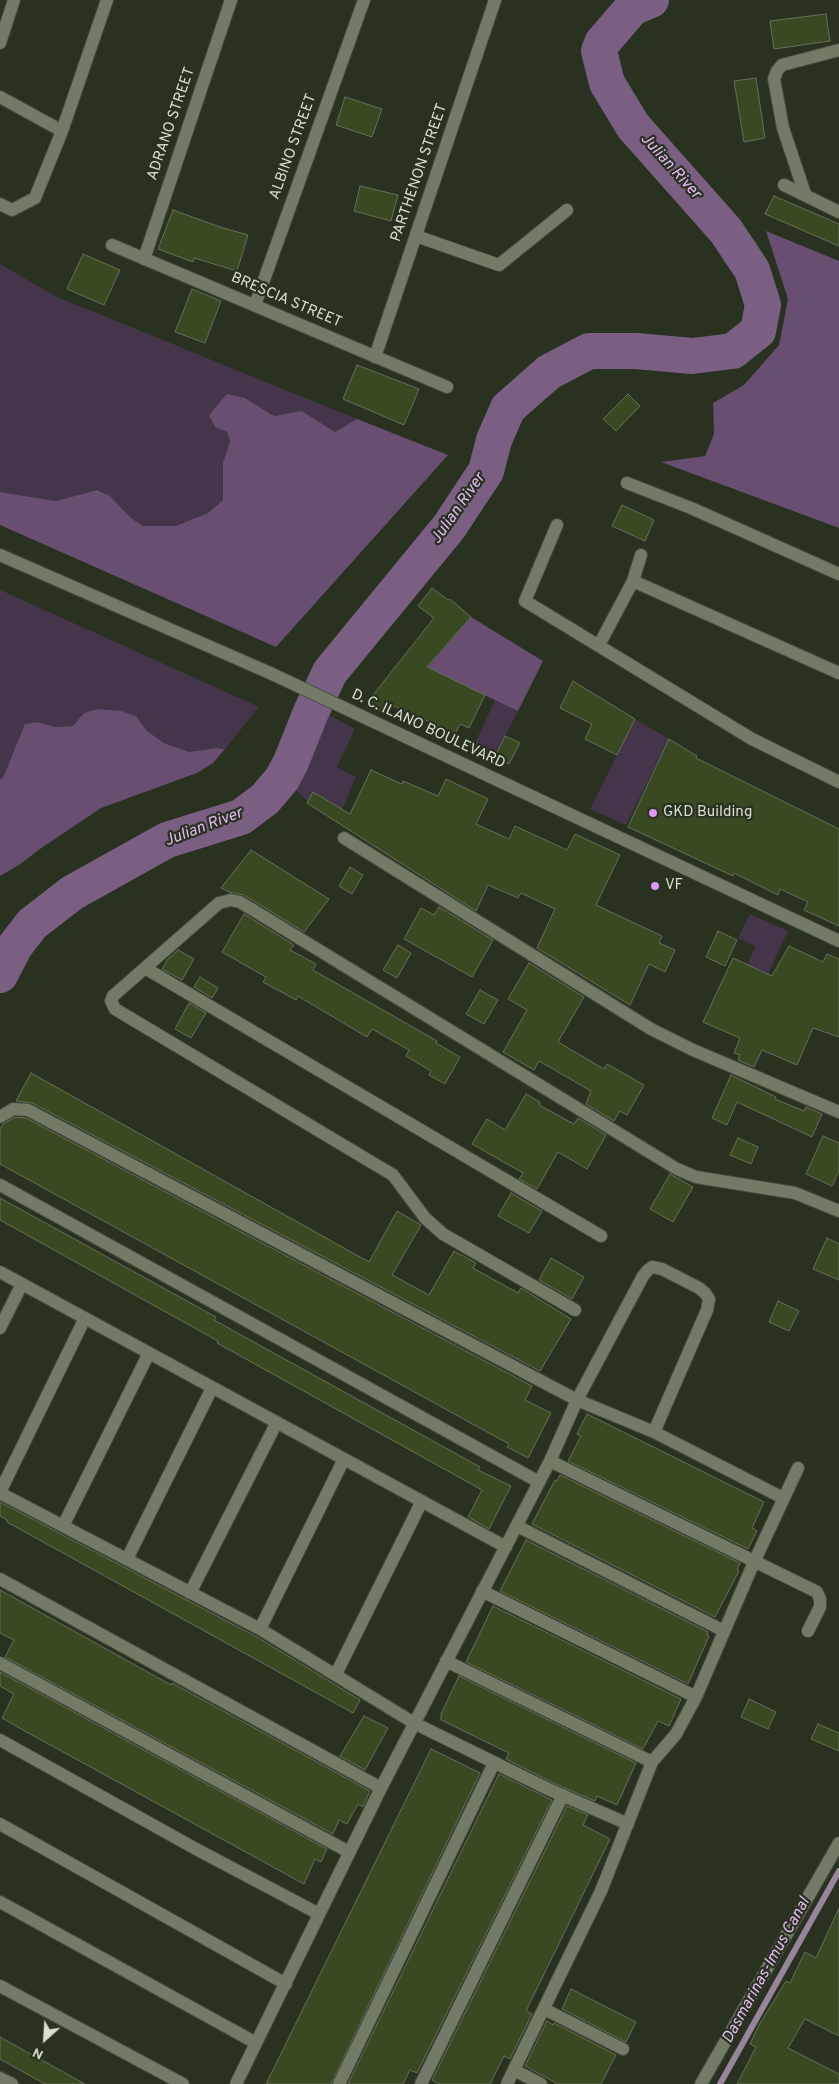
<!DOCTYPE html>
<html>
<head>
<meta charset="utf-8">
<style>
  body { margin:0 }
  #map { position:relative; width:839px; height:2084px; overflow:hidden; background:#293120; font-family:Overpass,sans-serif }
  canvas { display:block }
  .north { position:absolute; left:20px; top:2014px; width:50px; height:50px; -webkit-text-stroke:4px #293120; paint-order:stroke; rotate:206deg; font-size:14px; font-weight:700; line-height:20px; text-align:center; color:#dadfd4 }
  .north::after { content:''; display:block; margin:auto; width:18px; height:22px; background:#dadfd4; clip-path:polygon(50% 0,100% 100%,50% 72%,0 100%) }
</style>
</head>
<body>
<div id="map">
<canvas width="839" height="2084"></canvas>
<div class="north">N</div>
</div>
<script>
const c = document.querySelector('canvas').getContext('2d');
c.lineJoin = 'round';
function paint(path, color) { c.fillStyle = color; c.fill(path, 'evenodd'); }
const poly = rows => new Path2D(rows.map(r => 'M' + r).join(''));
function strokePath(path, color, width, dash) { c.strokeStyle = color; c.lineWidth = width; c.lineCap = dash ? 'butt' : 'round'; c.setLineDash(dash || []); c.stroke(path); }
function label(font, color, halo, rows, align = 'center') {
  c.font = font + ' Overpass,sans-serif'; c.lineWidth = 4.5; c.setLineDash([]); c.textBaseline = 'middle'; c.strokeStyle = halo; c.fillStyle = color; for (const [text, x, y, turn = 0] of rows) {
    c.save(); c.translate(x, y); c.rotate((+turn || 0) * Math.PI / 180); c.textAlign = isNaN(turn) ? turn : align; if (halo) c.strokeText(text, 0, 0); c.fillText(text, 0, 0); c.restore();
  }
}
paint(poly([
  [0,264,57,297,357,419,335,432,302,411,274,416,245,398,227,432,230,441,223,463,223,500,208,514,176,526,143,526,131,518,110,496,97,490,56,501,0,492],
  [0,590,7,593,259,707,225,749,217,748,189,752,164,743,147,731,136,716,121,711,97,709,84,713,73,726,55,727,38,722,26,724,3,778,0,779],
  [495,700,518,711,492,762,471,752],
  [327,714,355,729,337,767,356,777,342,809,323,798,317,810,294,788],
  [635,719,669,739,626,825,590,809],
  [750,914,788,931,768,974,747,965,755,946,738,938]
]), '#44354a');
paint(poly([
  [766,231,839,261,839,528,661,462,705,456,714,434,713,403,744,385,779,345,788,299],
  [227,394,245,398,274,416,302,411,335,432,357,419,448,455,276,647,0,525,0,492,56,501,97,490,110,496,131,518,143,526,176,526,208,513,223,500,223,463,230,441,227,432,215,427,209,415],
  [471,617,543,661,518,711,427,668],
  [97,709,121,711,136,716,147,731,164,743,189,752,217,748,225,749,213,763,197,773,101,808,40,849,19,865,0,876,0,779,3,778,25,724,38,722,55,727,73,726,84,713]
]), '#684e71');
strokePath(poly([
  [720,2084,839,1871]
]), '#97859b', 6);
strokePath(poly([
  [0,975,15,946,32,924,72,893,167,840,241,817,265,799,282,779,291,762,311,712,330,672,449,527,486,471,494,440,508,408,549,372,589,351,636,351,692,356,733,351,758,331,763,305,752,270,726,231,633,126,607,83,599,51,602,43,632,8,651,0]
]), '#7a5f83', 36);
const building = poly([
  [826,14,830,41,774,49,770,21,826,14],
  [756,78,765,138,744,142,734,81,756,78],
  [345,97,382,109,372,137,336,125,345,97],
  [360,186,398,195,391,221,354,211,360,186],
  [774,196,839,224,839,246,765,214,774,196],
  [173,210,220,227,248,235,237,271,194,258,193,262,158,249,173,210],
  [83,254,120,270,104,305,67,289,83,254],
  [192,289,221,301,205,343,175,332,192,289],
  [357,365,419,389,404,425,343,399,357,365],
  [628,394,640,406,616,431,603,419,628,394],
  [622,505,654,520,645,541,612,526,622,505],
  [432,588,448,600,450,599,471,617,427,667,485,695,469,728,460,724,455,734,422,718,421,720,389,703,382,712,366,704,434,618,418,606,432,588],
  [573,681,635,719,617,755,585,739,592,724,560,708,573,681],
  [505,736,520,743,509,764,495,757,505,736],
  [669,739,697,756,696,758,839,829,839,926,804,910,808,902,780,889,778,895,734,873,733,876,628,827,669,739],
  [371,770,402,784,403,781,438,796,446,779,488,799,476,824,509,839,515,826,567,850,575,834,620,855,596,905,662,936,659,943,675,950,665,972,649,964,630,1005,537,948,555,909,521,893,518,898,488,885,476,911,307,803,313,792,350,814,371,770],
  [251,850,329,899,304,932,244,895,229,892,221,888,251,850],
  [350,867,363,875,352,894,339,886,350,867],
  [439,907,493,940,472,977,404,939,421,908,434,915,439,907],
  [244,914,294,945,290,950,316,964,313,970,437,1041,436,1043,460,1057,445,1084,429,1075,431,1071,406,1056,409,1050,372,1029,367,1037,298,996,296,1000,263,982,266,977,222,952,244,914],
  [718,931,737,940,725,966,706,957,718,931],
  [398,945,411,953,397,978,383,970,398,945],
  [789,946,823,962,827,954,839,959,839,1037,813,1028,797,1065,762,1050,754,1067,738,1060,740,1055,734,1053,740,1038,703,1022,733,958,772,976,789,946],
  [178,950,194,959,182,980,162,969,168,959,178,950],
  [529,963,584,997,558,1042,604,1069,607,1064,644,1085,627,1115,620,1111,614,1121,586,1104,591,1091,539,1061,534,1070,503,1052,527,1010,508,999,529,963],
  [200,977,218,988,212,998,194,987,200,977],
  [480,990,498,1000,484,1024,466,1014,480,990],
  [189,1003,206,1013,191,1038,175,1029,189,1003],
  [31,1073,369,1262,397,1211,421,1225,392,1275,429,1295,454,1251,476,1263,473,1268,518,1293,521,1288,571,1319,540,1371,32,1103,16,1101,31,1073],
  [731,1075,776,1097,775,1099,804,1111,806,1107,822,1114,812,1137,737,1102,727,1125,712,1118,731,1075],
  [526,1094,540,1102,539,1105,574,1124,578,1118,606,1135,587,1169,558,1152,537,1189,519,1179,523,1173,472,1144,487,1119,505,1130,526,1094],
  [15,1117,26,1118,532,1386,525,1400,551,1413,528,1458,507,1447,509,1444,0,1164,0,1129,3,1124,15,1117],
  [823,1136,839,1143,839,1171,832,1186,806,1174,823,1136],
  [738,1138,758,1147,751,1164,730,1155,738,1138],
  [670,1174,693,1187,673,1222,650,1209,670,1174],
  [511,1193,542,1211,529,1233,498,1216,511,1193],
  [0,1198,216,1317,214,1320,480,1467,478,1470,511,1486,489,1529,468,1517,482,1490,217,1343,218,1341,0,1220,0,1198],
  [827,1238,839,1244,839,1280,813,1269,827,1238],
  [551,1258,584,1277,572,1299,539,1280,551,1258],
  [778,1301,799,1311,789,1331,769,1322,778,1301],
  [587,1414,764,1502,752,1528,757,1531,748,1549,568,1461,581,1436,577,1434,587,1414],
  [560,1475,740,1563,737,1570,739,1571,715,1617,532,1524,555,1480,557,1481,560,1475],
  [0,1502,257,1637,360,1700,353,1713,7,1522,7,1520,0,1516,0,1502],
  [526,1540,708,1632,707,1635,709,1636,688,1684,500,1591,526,1540],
  [0,1590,171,1685,172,1683,370,1791,363,1807,358,1804,347,1824,339,1820,333,1834,5,1657,14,1640,0,1633,0,1590],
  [493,1606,681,1699,669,1726,658,1721,643,1749,466,1662,493,1606],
  [0,1672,327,1849,321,1862,315,1859,304,1884,23,1730,2,1718,14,1694,0,1686,0,1672],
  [459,1676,636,1763,617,1805,597,1796,595,1801,551,1782,506,1759,509,1753,441,1720,441,1714,459,1676],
  [749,1699,776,1712,768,1729,741,1717,749,1699],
  [364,1716,388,1728,365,1770,340,1756,364,1716],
  [818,1724,839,1733,839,1751,811,1739,818,1724],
  [431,1749,480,1773,331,2084,266,2084,431,1749],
  [499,1774,552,1800,417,2073,410,2070,403,2084,348,2084,499,1774],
  [567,1806,588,1815,583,1825,610,1839,526,2011,532,2014,510,2059,504,2056,490,2084,440,2084,432,2080,567,1806],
  [839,1908,839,2036,805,2019,788,2048,839,2074,839,2084,737,2084,756,2047,750,2044,759,2025,786,1981,790,1983,805,1952,816,1958,839,1908],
  [571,1989,636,2022,626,2042,562,2009,571,1989],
  [547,2021,553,2025,554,2023,616,2055,601,2084,558,2084,525,2066,547,2021],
  [0,2037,85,2084,45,2084,0,2059,0,2037]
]);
paint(building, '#394922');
strokePath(building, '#666f5b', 1);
const minor = poly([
  [0,43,14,0],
  [0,97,62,131],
  [784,185,839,212],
  [805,194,783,128,774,79,777,71,782,65,839,50],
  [0,204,12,210,35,198,62,131,107,0],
  [416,236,499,265,567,210],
  [112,245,447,387],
  [144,259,231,0],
  [255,305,364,0],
  [375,357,495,0],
  [627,483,691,508,839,574],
  [557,525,525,601,752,739,839,782],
  [633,581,839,673],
  [599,645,633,581,641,555],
  [344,838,651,1029,693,1050,839,1112],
  [145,968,601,1236],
  [0,1117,13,1109,28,1110,577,1400,654,1432,783,1498],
  [0,1185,539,1482],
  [0,1272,506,1547],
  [575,1310,443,1234,425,1218,393,1175,115,1009,111,1001,113,996,219,903,231,900,240,902,677,1169,696,1177,795,1193,839,1211],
  [0,1328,22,1284],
  [550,1461,817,1592,820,1599,820,1607,808,1631],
  [0,1492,85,1318],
  [0,1493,260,1629,414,1723,548,1789,628,1824],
  [63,1526,149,1353],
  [517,1526,724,1631],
  [127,1559,212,1388],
  [0,1579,381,1788],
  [482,1591,696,1697],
  [190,1593,277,1422],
  [260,1629,344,1459],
  [446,1661,652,1762],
  [0,1663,349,1852],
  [336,1674,422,1501],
  [0,1740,196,1849,319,1914],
  [0,1824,286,1984],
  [0,1902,256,2043],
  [0,1986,183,2084],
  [544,2009,623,2049],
  [514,2070,541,2084],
  [0,2078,12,2084],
  [236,2084,381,1788,550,1461,577,1400,643,1276,648,1270,652,1267,662,1269,699,1288,705,1293,709,1299,707,1310,654,1432],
  [339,2084,494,1763],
  [421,2084,563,1795],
  [507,2084,601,1891,652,1762,676,1734,696,1697,754,1562,798,1468]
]);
const tertiary = poly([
  [0,555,270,673,839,941]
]);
const secondary = poly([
  [701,2084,839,1843]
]);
strokePath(minor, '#464c3e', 14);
strokePath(tertiary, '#464c3e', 14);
strokePath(secondary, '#464c3e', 14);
strokePath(minor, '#727b67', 12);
strokePath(tertiary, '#727b67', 12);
strokePath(secondary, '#727b67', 12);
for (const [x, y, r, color] of [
  [653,813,5,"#dc99f4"],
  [655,886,5,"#dc99f4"]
]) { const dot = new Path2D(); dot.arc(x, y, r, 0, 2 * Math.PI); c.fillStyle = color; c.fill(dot); strokePath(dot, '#293120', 2); }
label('15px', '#dadfd4', '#293120', [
  ["ADRANO STREET",172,124,-71],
  ["ALBINO STREET",294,147,-70],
  ["PARTHENON STREET",420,173,-71],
  ["BRESCIA STREET",286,301,23],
  ["D. C. ILANO BOULEVARD",428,730,25]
]);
label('15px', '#dadfd4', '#293120', [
  ["GKD Building",663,813],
  ["VF",665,886]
], 'left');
label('italic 16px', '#e7bbf7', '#293120', [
  ["Julian River",670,167,48],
  ["Julian River",459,509,-55],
  ["Julian River",204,828,-21],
  ["Dasmarinas-Imus Canal",767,1971,-61]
]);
</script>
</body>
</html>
